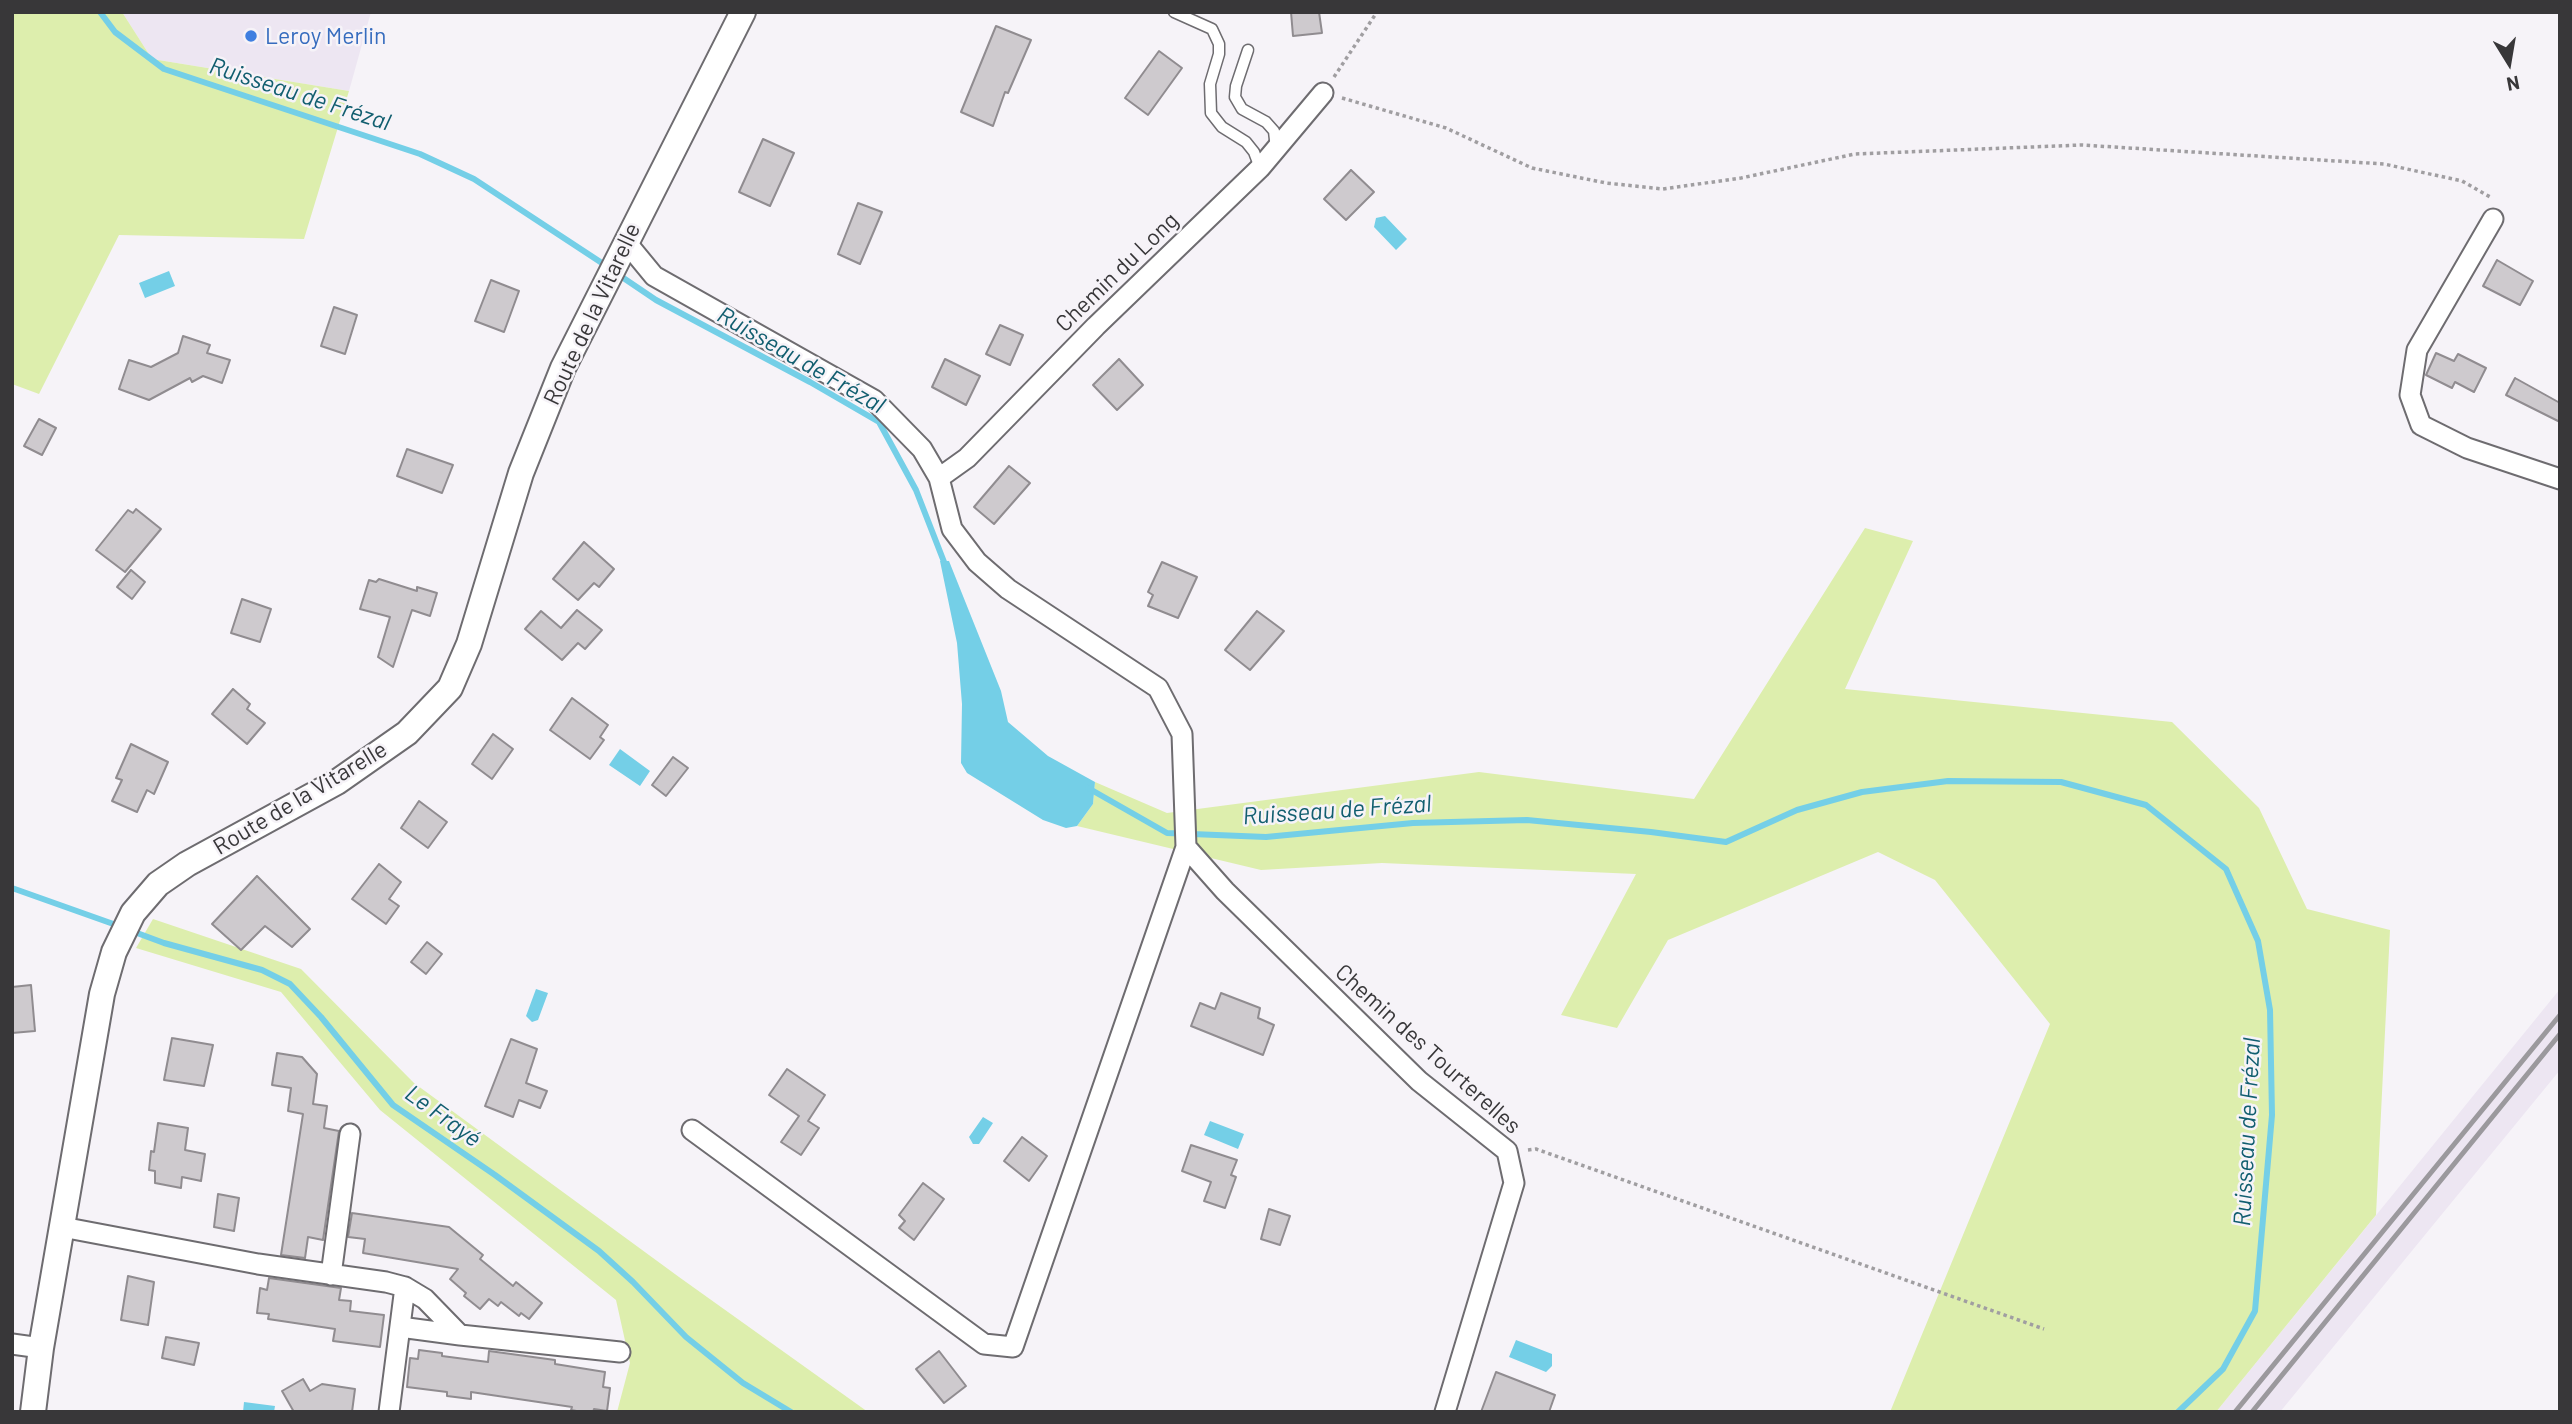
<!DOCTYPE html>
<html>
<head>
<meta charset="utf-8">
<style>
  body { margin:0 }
  #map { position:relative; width:2572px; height:1424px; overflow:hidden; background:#f6f3f8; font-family:Barlow,sans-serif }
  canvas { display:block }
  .frame { position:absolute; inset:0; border:14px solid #383739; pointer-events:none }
  .north { position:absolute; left:2474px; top:28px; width:70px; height:70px; -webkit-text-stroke:5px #f6f3f8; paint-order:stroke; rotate:169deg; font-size:19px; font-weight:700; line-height:28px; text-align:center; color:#383739 }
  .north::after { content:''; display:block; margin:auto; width:24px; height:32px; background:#383739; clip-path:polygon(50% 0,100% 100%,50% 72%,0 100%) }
</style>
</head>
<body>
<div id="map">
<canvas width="2572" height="1424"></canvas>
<div class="frame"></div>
<div class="north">N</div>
</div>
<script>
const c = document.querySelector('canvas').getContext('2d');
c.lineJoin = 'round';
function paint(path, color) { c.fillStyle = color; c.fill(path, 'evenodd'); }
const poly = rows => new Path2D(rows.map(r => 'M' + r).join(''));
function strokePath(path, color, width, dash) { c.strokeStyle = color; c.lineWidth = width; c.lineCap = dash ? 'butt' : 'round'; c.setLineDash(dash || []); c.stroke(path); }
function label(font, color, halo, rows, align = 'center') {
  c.font = font + ' Barlow,sans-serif'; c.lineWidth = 5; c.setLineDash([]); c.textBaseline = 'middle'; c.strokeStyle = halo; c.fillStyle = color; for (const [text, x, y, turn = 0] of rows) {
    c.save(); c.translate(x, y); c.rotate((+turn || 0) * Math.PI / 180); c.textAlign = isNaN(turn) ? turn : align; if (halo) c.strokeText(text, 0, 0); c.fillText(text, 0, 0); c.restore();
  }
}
paint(poly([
  [122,12,371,12,349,91,152,59],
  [2560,989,2560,1070,2280,1412,2216,1412]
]), '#ede6f2');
paint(poly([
  [12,12,122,12,152,59,349,91,304,239,119,235,39,394,12,384],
  [1865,528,1913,541,1845,689,2172,722,2259,808,2307,909,2390,930,2376,1215,2216,1412,1890,1412,2050,1024,1935,880,1878,852,1668,940,1617,1028,1561,1015,1636,874,1382,863,1261,870,1077,826,1093,804,1095,782,1167,813,1479,772,1694,799],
  [153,919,301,969,414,1083,679,1277,868,1412,617,1412,630,1363,616,1300,380,1110,281,992,136,948]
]), '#ddeead');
paint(poly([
  [1385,216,1407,239,1396,250,1374,227,1376,218],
  [169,271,175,286,145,298,139,283],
  [940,561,949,561,1001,691,1008,722,1048,756,1095,782,1093,804,1077,826,1066,828,1043,820,967,773,961,763,962,704,957,643],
  [620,749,650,771,640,786,609,765],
  [536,989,548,993,538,1020,532,1022,526,1016],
  [983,1117,993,1123,979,1144,973,1144,969,1137],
  [1210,1121,1244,1134,1238,1149,1204,1135],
  [1516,1340,1552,1354,1552,1366,1546,1372,1509,1357],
  [244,1402,275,1406,274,1412,243,1412]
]), '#74cfe7');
strokePath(poly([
  [100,12,115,32,164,69,420,154,474,179,608,267],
  [616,273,656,300,810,382,879,422,916,490,946,567],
  [1088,788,1167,833,1266,837,1413,823,1527,820,1651,832,1726,842,1797,810,1862,792,1948,781,2061,782,2146,805,2226,869,2258,941,2270,1010,2272,1115,2255,1311,2223,1369,2178,1412],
  [12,888,119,926],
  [129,930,164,943,262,970,290,984,321,1017,393,1105,495,1175,599,1251,633,1282,686,1337,743,1383,791,1412]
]), '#74cfe7', 6);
const building = poly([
  [1291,12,1319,12,1322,33,1293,36,1291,12],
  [996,26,1031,40,1008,93,1005,92,993,126,961,112,996,26],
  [1159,51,1182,68,1148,115,1125,98,1159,51],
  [763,139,794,153,770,206,739,192,763,139],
  [1351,170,1374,192,1346,220,1324,199,1351,170],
  [858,203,882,212,860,264,838,254,858,203],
  [2497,260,2533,281,2520,305,2483,286,2497,260],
  [491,280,519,291,504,332,475,321,491,280],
  [334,307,357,315,345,354,321,346,334,307],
  [1000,325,1023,335,1010,365,986,354,1000,325],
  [183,336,210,345,207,353,230,360,222,383,203,376,192,382,190,378,149,400,119,389,129,360,151,367,178,353,183,336],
  [2436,353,2454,361,2458,354,2486,368,2474,392,2455,382,2452,388,2426,375,2436,353],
  [945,359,980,376,966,405,932,387,945,359],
  [1119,359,1143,385,1117,410,1093,385,1119,359],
  [2515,378,2560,403,2560,422,2506,395,2515,378],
  [39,419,56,428,42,455,24,446,39,419],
  [407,449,453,465,442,493,397,476,407,449],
  [1009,466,1030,483,994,524,974,507,1009,466],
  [136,509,161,529,125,572,96,550,128,510,133,513,136,509],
  [584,542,614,569,599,587,594,583,578,600,553,579,584,542],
  [1162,562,1197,577,1178,618,1148,606,1153,595,1148,592,1162,562],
  [131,570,145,582,132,599,117,587,131,570],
  [379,579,417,591,417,587,437,593,430,616,412,610,393,667,378,657,390,617,360,609,369,580,376,582,379,579],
  [242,599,271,609,260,642,231,633,242,599],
  [577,610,602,630,585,649,578,643,562,660,525,629,541,611,561,628,577,610],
  [1257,611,1284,631,1250,670,1225,650,1257,611],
  [233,689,250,704,247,709,265,723,247,744,212,714,233,689],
  [572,698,608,725,600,737,604,740,590,759,550,730,572,698],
  [493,734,513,749,492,779,472,764,493,734],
  [131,744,168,762,154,794,147,790,137,812,112,801,122,780,116,778,131,744],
  [673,757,688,768,666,796,652,785,673,757],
  [419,801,447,822,428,848,401,828,419,801],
  [379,864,401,882,389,899,399,906,386,924,352,899,379,864],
  [257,876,310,929,292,947,265,926,241,950,212,924,257,876],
  [427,942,442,954,426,974,411,962,427,942],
  [31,985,35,1031,12,1033,12,987,31,985],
  [1221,993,1260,1008,1258,1018,1274,1025,1263,1055,1191,1026,1200,1003,1215,1009,1221,993],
  [172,1038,213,1045,204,1086,164,1080,172,1038],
  [511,1039,537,1049,526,1083,547,1091,540,1108,519,1100,513,1117,485,1106,511,1039],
  [277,1053,302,1057,317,1074,313,1104,327,1106,324,1128,339,1131,323,1240,308,1237,305,1258,281,1255,303,1114,288,1111,291,1088,272,1085,277,1053],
  [787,1069,825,1095,808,1121,819,1128,801,1155,781,1142,799,1116,769,1095,787,1069],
  [158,1123,188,1128,185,1150,205,1154,201,1181,182,1177,181,1188,155,1183,155,1171,149,1170,151,1151,154,1152,158,1123],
  [1022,1137,1047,1156,1029,1181,1004,1161,1022,1137],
  [1191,1145,1237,1160,1231,1175,1236,1177,1225,1208,1204,1201,1211,1182,1182,1171,1191,1145],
  [923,1183,944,1199,914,1240,899,1228,905,1221,899,1215,923,1183],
  [218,1194,239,1198,234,1231,214,1227,218,1194],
  [1269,1209,1290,1216,1280,1245,1261,1239,1269,1209],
  [352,1213,449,1227,483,1255,480,1259,513,1286,516,1282,542,1303,529,1319,521,1313,519,1316,501,1302,498,1306,489,1299,480,1309,464,1296,466,1293,450,1279,458,1269,363,1253,365,1239,348,1237,352,1213],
  [128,1276,154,1282,148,1325,121,1320,128,1276],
  [269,1278,341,1288,339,1300,351,1301,350,1311,384,1315,380,1347,333,1341,335,1329,268,1319,269,1314,257,1313,260,1288,267,1290,269,1278],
  [166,1337,199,1343,194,1365,162,1358,166,1337],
  [419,1350,442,1353,442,1356,488,1362,489,1351,555,1360,555,1364,605,1372,603,1387,610,1388,607,1411,594,1409,593,1412,582,1412,571,1410,572,1407,471,1392,471,1399,447,1396,447,1392,407,1387,410,1358,418,1359,419,1350],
  [939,1351,966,1386,944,1403,916,1369,939,1351],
  [1496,1372,1555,1395,1549,1412,1481,1412,1496,1372],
  [303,1379,310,1391,322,1384,355,1389,352,1412,294,1412,282,1391,303,1379]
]);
paint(building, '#cecace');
strokePath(building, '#908c90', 2);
const service = poly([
  [1174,12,1212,29,1219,44,1219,54,1210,84,1211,113,1222,127,1246,142,1254,152,1260,168],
  [1248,50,1236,86,1235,97,1242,109,1266,122,1274,131,1276,149]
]);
const minor = poly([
  [2493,219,2417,350,2410,395,2421,425,2467,448,2560,479],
  [626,242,654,276,874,400,922,449,939,478,952,529,977,562,1008,589,1158,688,1182,734,1186,847,1013,1347,984,1344,692,1130],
  [939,478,967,458,1096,326,1260,168,1323,93],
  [1186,847,1225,891,1419,1081,1507,1151,1514,1183,1445,1412],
  [62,1227,258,1264,386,1282,405,1287,425,1299,460,1335,620,1352],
  [331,1275,350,1134],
  [400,1327,460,1335],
  [12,1344,41,1348],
  [389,1412,405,1287]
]);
const tertiary = poly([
  [33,1412,41,1348,102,994,114,952,133,913,158,884,187,864,337,782,407,733,450,688,469,644,521,473,563,368,743,12]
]);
strokePath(service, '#6e6c70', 13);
strokePath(minor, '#6e6c70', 23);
strokePath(tertiary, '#6e6c70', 28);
strokePath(poly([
  [1334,77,1377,12],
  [1342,98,1446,128,1532,168,1606,183,1663,189,1741,178,1855,154,2082,145,2384,164,2462,181,2492,198],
  [1528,1150,1536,1149,2044,1329]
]), '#a09ea1', 3.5, [3.5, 3.5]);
strokePath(service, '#fff', 10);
strokePath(minor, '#fff', 19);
strokePath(tertiary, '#fff', 24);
strokePath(poly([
  [2235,1412,2560,1015],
  [2252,1412,2560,1034]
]), '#9b999d', 5);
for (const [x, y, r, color] of [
  [251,36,7,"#3f7fe0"]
]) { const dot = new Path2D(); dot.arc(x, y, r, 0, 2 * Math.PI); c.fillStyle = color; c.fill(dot); strokePath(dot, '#f6f3f8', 2.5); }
label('23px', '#366cbe', '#f6f3f8', [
  ["Leroy Merlin",265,36]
], 'left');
label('23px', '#383739', '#f6f3f8', [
  ["Chemin du Long",1117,272,-44],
  ["Route de la Vitarelle",592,314,-65],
  ["Route de la Vitarelle",300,798,-31],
  ["Chemin des Tourterelles",1428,1049,42]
]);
label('italic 24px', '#115e6f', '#f6f3f8', [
  ["Ruisseau de Frézal",300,94,18],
  ["Ruisseau de Frézal",801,360,30],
  ["Ruisseau de Frézal",1337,810,-4],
  ["Le Frayé",443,1116,36],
  ["Ruisseau de Frézal",2247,1132,-87]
]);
</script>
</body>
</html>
